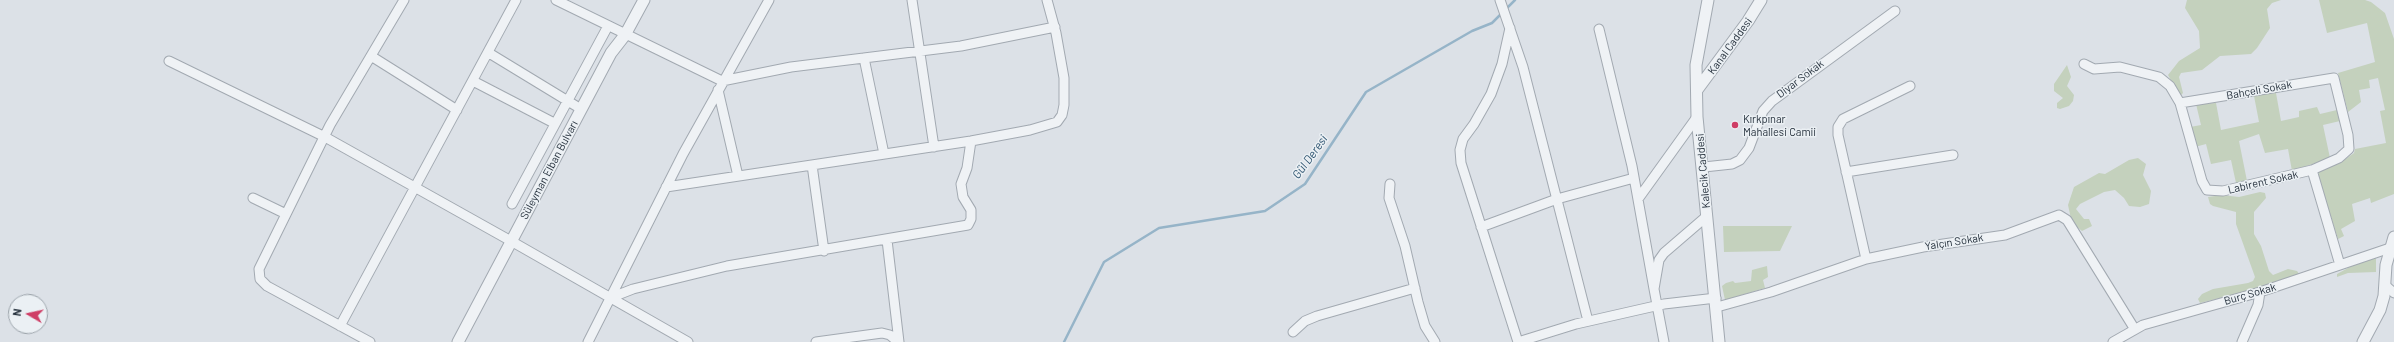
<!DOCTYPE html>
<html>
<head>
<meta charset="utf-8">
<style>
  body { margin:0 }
  #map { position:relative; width:2394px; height:342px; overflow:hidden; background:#dce1e7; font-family:Barlow,sans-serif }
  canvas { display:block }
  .north { position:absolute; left:8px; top:294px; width:40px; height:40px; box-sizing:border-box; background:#ebf0f4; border:1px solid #9ca4ab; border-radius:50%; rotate:279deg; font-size:11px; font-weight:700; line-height:16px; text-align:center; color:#26313d }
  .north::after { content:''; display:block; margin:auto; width:14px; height:18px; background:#cf3e66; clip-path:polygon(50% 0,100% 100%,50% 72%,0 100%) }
</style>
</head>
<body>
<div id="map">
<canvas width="2394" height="342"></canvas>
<div class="north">N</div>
</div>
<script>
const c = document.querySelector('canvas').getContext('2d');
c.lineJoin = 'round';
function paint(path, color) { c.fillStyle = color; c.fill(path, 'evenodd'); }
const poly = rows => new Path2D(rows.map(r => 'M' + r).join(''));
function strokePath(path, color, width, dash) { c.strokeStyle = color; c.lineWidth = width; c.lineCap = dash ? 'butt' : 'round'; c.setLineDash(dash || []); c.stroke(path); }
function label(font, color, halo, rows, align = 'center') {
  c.font = font + ' Barlow,sans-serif'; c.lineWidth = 3; c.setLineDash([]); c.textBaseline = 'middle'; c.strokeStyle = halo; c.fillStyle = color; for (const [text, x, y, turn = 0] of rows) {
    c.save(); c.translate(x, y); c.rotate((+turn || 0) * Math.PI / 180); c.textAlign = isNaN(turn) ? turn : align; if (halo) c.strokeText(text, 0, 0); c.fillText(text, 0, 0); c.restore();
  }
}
paint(poly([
  [2187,0,2281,0,2272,3,2267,9,2270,28,2257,48,2251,54,2220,56,2202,70,2181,73,2179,77,2183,93,2180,96,2168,75,2179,61,2200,48,2199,31,2185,8],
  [2319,0,2365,0,2371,2,2385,13,2394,39,2394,194,2371,203,2370,198,2352,204,2355,221,2341,229,2344,236,2338,239,2318,176,2319,172,2321,168,2347,158,2354,153,2355,149,2386,143,2380,111,2385,110,2378,78,2369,80,2370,88,2359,90,2361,102,2348,112,2338,73,2375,62,2367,23,2327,33],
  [2067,65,2071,77,2067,86,2074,95,2073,101,2069,106,2060,109,2057,108,2057,103,2063,98,2054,91,2054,84],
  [2276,93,2281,121,2299,117,2299,111,2317,107,2320,114,2337,110,2340,121,2323,125,2330,158,2292,171,2288,149,2265,153,2259,134,2239,141,2247,181,2236,183,2231,160,2211,164,2206,144,2195,147,2190,127,2201,125,2196,104,2216,103,2221,130,2259,122,2254,96],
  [2138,158,2146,164,2143,175,2151,191,2149,204,2140,207,2129,206,2124,198,2115,190,2104,192,2080,204,2076,209,2084,219,2089,219,2092,226,2082,231,2076,226,2071,219,2068,205,2074,187,2099,173,2105,174,2129,160],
  [2260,192,2265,193,2266,198,2254,212,2254,234,2261,246,2269,271,2273,275,2288,269,2297,271,2300,275,2256,289,2200,303,2198,299,2202,294,2213,289,2248,283,2253,281,2255,277,2236,224,2236,212,2213,206,2210,204,2208,197,2222,195,2239,197],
  [1723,226,1792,226,1780,251,1724,252],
  [2376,258,2376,272,2348,273,2337,277,2337,274,2359,262],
  [1767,266,1768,277,1763,280,1765,288,1725,300,1722,286,1726,283,1733,281,1735,283,1751,281,1752,270]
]), '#c4d1bd');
strokePath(poly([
  [1506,9,1515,0],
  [1064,342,1104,262,1159,228,1265,211,1305,184,1366,92,1472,31,1492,23,1502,13]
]), '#96b4c8', 2.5);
const minor = poly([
  [556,0,722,81,791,67,961,46,1055,27],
  [912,0,934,147],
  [1500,0,1523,67,1588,321],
  [1510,28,1502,64,1491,94,1474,124,1463,139,1460,150,1461,163,1518,342],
  [1599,29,1632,166,1654,289],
  [489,53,581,109],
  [371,56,457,110],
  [864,58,884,154],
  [169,61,325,137,511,241,688,342],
  [2084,64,2094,69,2120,67,2159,77,2170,86,2180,103,2334,78,2348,135,2349,149,2339,158,2312,170],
  [473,81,554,123],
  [718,90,738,176],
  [2180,103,2202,181,2207,190,2223,191,2312,170,2340,265],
  [812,165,824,251],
  [1704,167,1732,164,1740,160,1749,148,1763,111,1772,101,1895,11],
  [1846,172,1953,155],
  [1390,184,1389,198,1405,246,1418,302,1425,326,1435,342],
  [666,187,971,141,1030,130,1057,122,1062,115,1064,105,1064,78,1056,33,1047,0],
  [253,198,286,214],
  [1638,199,1697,117],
  [512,204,608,26],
  [1481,227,1557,199,1634,178],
  [887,240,899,342],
  [1866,259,1838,135,1838,127,1843,119,1910,86],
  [2385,285,2394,293],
  [610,298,633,289,727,266,968,225,971,219,971,210,963,197,961,184,967,168,971,141],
  [1717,307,1771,292,1866,259,1923,247,2005,235,2059,215,2067,220,2134,328],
  [340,326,516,0],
  [1293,332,1305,321,1317,316,1415,288],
  [370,342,267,286,260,279,259,269,330,125,404,0],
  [588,342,683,154,769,0],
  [816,342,882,333,890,335,898,342],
  [1518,342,1576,324,1664,304,1716,298],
  [1664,342,1654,289,1659,260,1664,253,1707,216],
  [2113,342,2143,325,2260,292,2390,248],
  [2242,342,2258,305,2260,292]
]);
const tertiary = poly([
  [1708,0,1696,65,1697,117,1719,342],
  [1697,90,1748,21,1761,0],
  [458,342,611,53,625,35,644,0],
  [2363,342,2380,310,2384,296,2386,265,2394,237]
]);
strokePath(minor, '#a2a9b1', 11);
strokePath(tertiary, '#a2a9b1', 13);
strokePath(minor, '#eff2f5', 9);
strokePath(tertiary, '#eff2f5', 11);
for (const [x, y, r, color] of [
  [1735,125,4,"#cf3e66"]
]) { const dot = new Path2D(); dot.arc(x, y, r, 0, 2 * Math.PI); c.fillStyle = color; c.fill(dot); strokePath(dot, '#ebf0f4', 1.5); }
label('11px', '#26313d', '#ebf0f4', [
  ["Kanal Caddesi",1730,46,-54],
  ["Diyar Sokak",1800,79,-37],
  ["Bahçeli Sokak",2259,90,-10],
  ["Süleyman Elban Bulvarı",549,170,-62],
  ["Kalecik Caddesi",1703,171,-95],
  ["Labirent Sokak",2263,182,-13],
  ["Yalçın Sokak",1954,242,-9],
  ["Burç Sokak",2250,294,-16]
]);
label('11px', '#26313d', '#ebf0f4', [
  ["Kırkpınar",1743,119],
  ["Mahallesi Camii",1743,132]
], 'left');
label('italic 12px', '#305571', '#ebf0f4', [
  ["Gül Deresi",1310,157,-54]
]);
</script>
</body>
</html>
